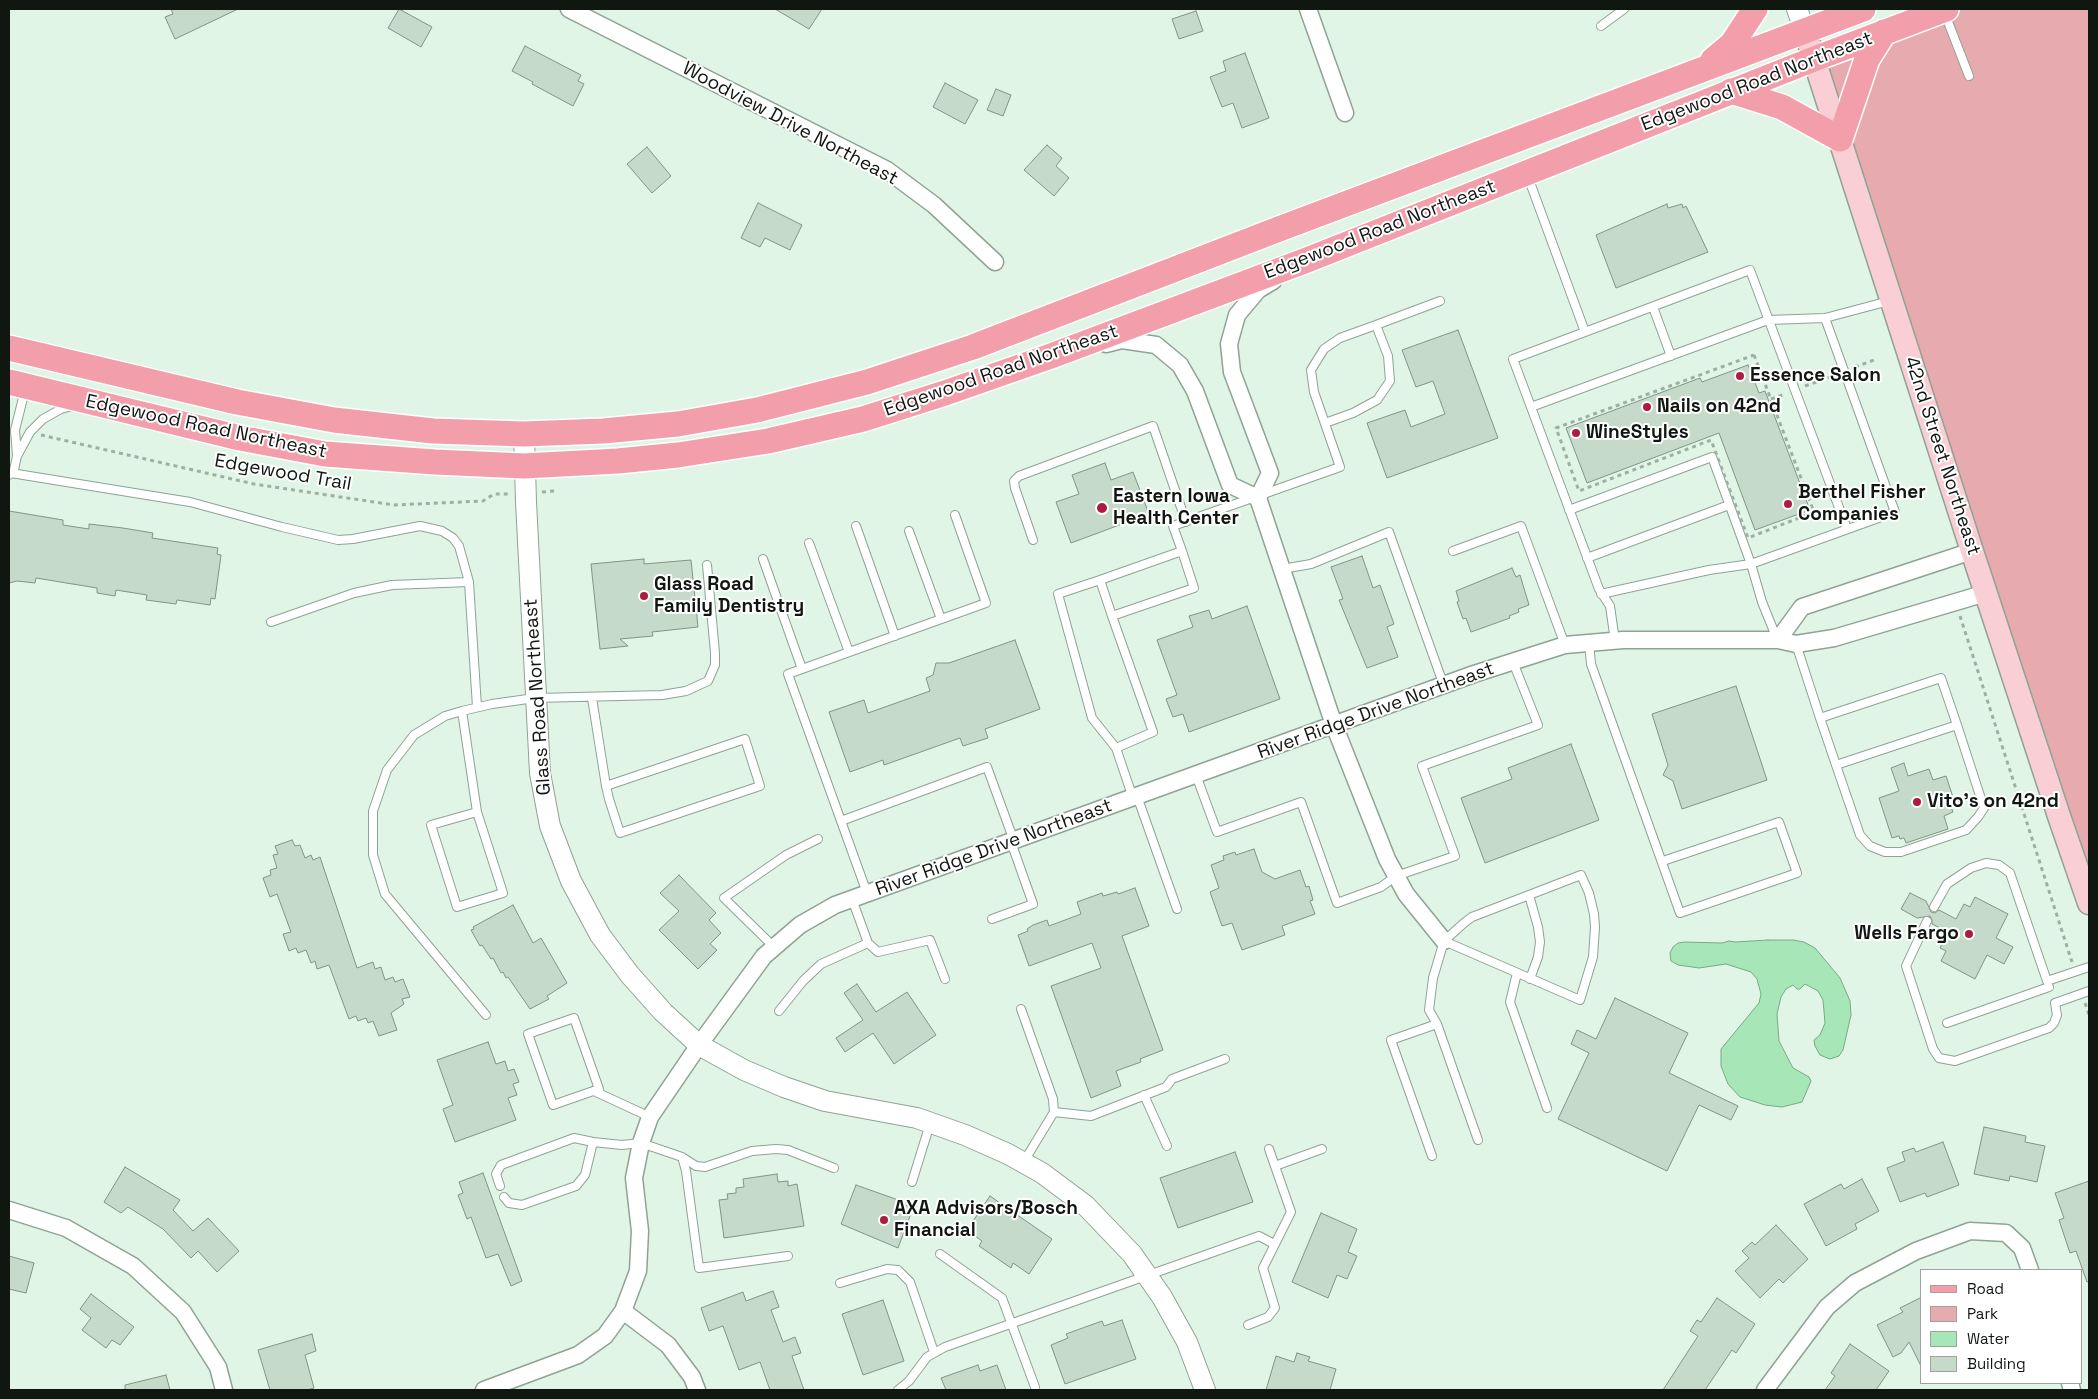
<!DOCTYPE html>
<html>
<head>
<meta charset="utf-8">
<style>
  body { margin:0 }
  #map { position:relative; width:2098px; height:1399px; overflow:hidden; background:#e0f5e5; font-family:"Space Grotesk",sans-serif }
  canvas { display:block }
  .frame { position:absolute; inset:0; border:10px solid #101711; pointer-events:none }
  .legend { position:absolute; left:1920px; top:1269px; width:162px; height:115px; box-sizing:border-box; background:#fff; border:1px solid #9fa2a0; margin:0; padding:6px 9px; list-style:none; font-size:15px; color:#101711 }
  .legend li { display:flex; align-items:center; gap:10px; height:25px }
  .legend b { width:25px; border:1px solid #9fa2a0 }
</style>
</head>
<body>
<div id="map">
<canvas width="2098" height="1399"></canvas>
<div class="frame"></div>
<ul class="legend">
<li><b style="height:6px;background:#f39eab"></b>Road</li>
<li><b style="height:14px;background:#e7abaf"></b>Park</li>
<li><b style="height:14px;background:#a7e6b7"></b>Water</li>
<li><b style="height:14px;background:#c6daca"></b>Building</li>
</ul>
</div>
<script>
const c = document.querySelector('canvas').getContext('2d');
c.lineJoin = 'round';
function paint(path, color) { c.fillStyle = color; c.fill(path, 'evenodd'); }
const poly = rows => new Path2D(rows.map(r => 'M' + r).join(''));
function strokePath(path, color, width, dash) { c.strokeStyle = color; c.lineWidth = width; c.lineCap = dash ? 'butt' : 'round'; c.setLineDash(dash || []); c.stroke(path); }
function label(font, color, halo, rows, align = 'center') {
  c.font = font + ' "Space Grotesk",sans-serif'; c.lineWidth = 4; c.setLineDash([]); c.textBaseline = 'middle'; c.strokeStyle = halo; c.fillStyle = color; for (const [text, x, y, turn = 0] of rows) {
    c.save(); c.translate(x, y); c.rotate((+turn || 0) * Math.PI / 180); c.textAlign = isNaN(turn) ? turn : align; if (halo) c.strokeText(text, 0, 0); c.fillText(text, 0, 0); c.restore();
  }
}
paint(poly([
  [1946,9,2089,9,2089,903,1814,59]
]), '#e7abaf');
const water = poly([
  [1768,940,1793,940,1804,942,1815,948,1840,978,1850,1001,1851,1015,1843,1050,1839,1056,1830,1059,1820,1055,1815,1046,1814,1040,1820,1035,1825,1023,1823,1000,1818,991,1805,984,1800,989,1797,989,1793,985,1786,989,1781,997,1777,1014,1779,1041,1793,1068,1809,1077,1811,1081,1802,1102,1782,1107,1765,1105,1740,1097,1728,1084,1721,1066,1721,1049,1759,1003,1761,994,1757,979,1751,972,1726,964,1699,968,1678,965,1671,961,1670,953,1673,947,1678,943,1685,942,1722,943,1729,941,1735,942,1768,940]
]);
paint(water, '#a7e6b7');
strokePath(water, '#7aa885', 1);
const building = poly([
  [171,9,238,9,175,39,165,17,173,14,171,9],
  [399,9,432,27,421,47,388,28,399,9],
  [775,9,822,9,809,29,775,9],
  [1196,11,1203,31,1179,39,1172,19,1196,11],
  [525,46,581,75,578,81,584,84,573,106,532,84,533,82,512,71,525,46],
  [1245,53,1269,118,1242,128,1233,103,1222,107,1210,77,1226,71,1223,61,1245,53],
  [945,83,978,100,965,124,933,107,945,83],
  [996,89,1011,95,1003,116,987,110,996,89],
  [1047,145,1062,158,1056,166,1069,178,1054,196,1024,170,1047,145],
  [647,147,671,176,652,193,627,164,647,147],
  [758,203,802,225,790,250,765,238,760,247,741,238,758,203],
  [1667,204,1668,208,1682,204,1683,208,1686,206,1708,252,1616,288,1596,235,1667,204],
  [1458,330,1498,438,1387,478,1367,423,1405,410,1411,427,1445,414,1433,381,1416,387,1402,350,1458,330],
  [1748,365,1759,393,1765,391,1810,510,1755,530,1719,433,1587,483,1566,428,1700,378,1702,382,1748,365],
  [1105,463,1111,480,1133,472,1149,514,1071,543,1056,502,1079,494,1072,475,1105,463],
  [9,511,63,520,63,525,89,529,89,524,123,528,153,533,152,538,218,548,217,554,221,555,215,599,211,598,210,605,177,600,176,604,146,600,147,595,116,590,115,596,97,593,97,588,36,578,35,583,17,581,9,583,9,511],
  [1362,556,1373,588,1380,585,1394,624,1387,627,1398,657,1367,668,1339,600,1343,599,1331,567,1362,556],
  [644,559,644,564,691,560,698,627,652,632,653,636,620,639,628,646,600,649,591,564,644,559],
  [1512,568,1516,577,1520,575,1529,605,1518,609,1519,612,1509,616,1510,618,1471,632,1466,618,1463,619,1457,602,1459,601,1456,591,1512,568],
  [1247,606,1280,699,1189,732,1183,714,1173,717,1169,707,1166,699,1177,695,1157,640,1193,627,1189,616,1209,610,1212,619,1247,606],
  [1015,640,1040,709,985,729,988,738,963,746,960,738,884,765,883,760,850,772,829,712,864,700,868,713,930,691,926,678,933,675,936,663,949,663,1015,640],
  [1736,686,1767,780,1682,809,1673,781,1663,775,1668,765,1652,714,1736,686],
  [1571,744,1599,820,1485,863,1461,798,1512,779,1508,768,1571,744],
  [1904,763,1908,776,1929,769,1933,780,1946,776,1956,806,1951,807,1953,812,1944,816,1948,829,1906,843,1904,838,1900,839,1899,836,1892,838,1879,798,1899,791,1891,768,1904,763],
  [292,840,295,846,300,845,305,858,311,855,313,860,320,857,357,968,373,962,375,969,381,967,385,980,393,977,395,982,403,979,410,997,402,999,404,1004,391,1013,397,1030,379,1036,373,1021,368,1023,366,1018,358,1021,356,1016,349,1019,329,965,317,969,315,961,311,963,306,950,298,953,296,948,289,951,283,934,291,932,277,894,270,897,263,878,271,875,270,870,277,868,273,855,278,854,275,846,292,840],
  [1254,849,1262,872,1275,879,1300,870,1306,887,1309,886,1313,900,1310,901,1315,914,1282,926,1285,935,1242,950,1232,923,1222,926,1210,892,1219,888,1211,865,1224,860,1223,856,1235,852,1236,855,1254,849],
  [679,875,716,913,709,920,721,933,710,944,717,950,698,969,659,930,679,911,660,893,679,875],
  [1135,888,1149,926,1122,936,1163,1050,1140,1059,1141,1062,1116,1071,1121,1086,1091,1098,1051,986,1101,968,1092,943,1029,966,1018,935,1028,931,1027,929,1033,925,1047,920,1049,926,1081,914,1077,902,1102,893,1103,896,1117,892,1118,894,1135,888],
  [1910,893,1926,901,1931,912,1935,913,1939,910,1956,919,1964,904,1970,907,1975,897,2008,914,1996,938,2013,947,2004,964,1987,955,1975,979,1941,961,1946,951,1940,948,1948,932,1932,924,1932,920,1930,916,1917,918,1901,909,1910,893],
  [513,905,533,943,541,938,567,983,547,996,549,999,530,1009,508,977,506,978,503,972,501,973,493,958,491,959,482,945,480,946,471,930,474,929,473,927,513,905],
  [857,984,876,1012,907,992,936,1035,894,1064,873,1033,845,1052,836,1038,863,1020,844,993,857,984],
  [1615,998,1688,1033,1669,1073,1738,1106,1731,1120,1699,1105,1667,1171,1558,1119,1589,1053,1571,1044,1577,1030,1596,1039,1615,998],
  [488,1042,496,1064,505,1061,508,1071,514,1069,519,1082,513,1084,517,1095,508,1098,516,1120,455,1142,443,1109,453,1105,437,1060,488,1042],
  [1984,1127,2026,1136,2025,1142,2045,1146,2037,1182,2010,1176,2009,1181,1974,1174,1984,1127],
  [1943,1142,1959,1185,1927,1197,1925,1193,1900,1202,1887,1168,1905,1161,1902,1152,1914,1148,1916,1152,1943,1142],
  [1235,1152,1253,1202,1178,1228,1160,1178,1235,1152],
  [125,1167,180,1200,173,1210,193,1231,208,1218,239,1251,217,1272,198,1251,191,1258,163,1229,128,1207,121,1213,104,1202,125,1167],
  [483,1173,522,1281,511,1286,498,1254,486,1258,471,1217,467,1219,458,1195,463,1193,459,1182,483,1173],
  [777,1174,778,1182,788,1181,788,1186,797,1184,804,1226,724,1238,719,1200,728,1199,727,1194,736,1193,736,1188,744,1187,743,1179,777,1174],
  [1862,1179,1879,1211,1855,1224,1857,1229,1826,1246,1804,1204,1841,1184,1844,1189,1862,1179],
  [2089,1181,2089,1281,2087,1282,2076,1251,2070,1253,2059,1220,2064,1218,2055,1193,2089,1181],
  [856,1185,901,1201,900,1203,913,1208,898,1248,841,1224,856,1185],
  [990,1196,1052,1239,1029,1274,1013,1263,1011,1268,979,1246,982,1241,967,1230,990,1196],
  [1321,1213,1357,1229,1348,1252,1357,1256,1347,1279,1337,1275,1328,1298,1292,1282,1321,1213],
  [1776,1225,1808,1259,1783,1283,1779,1279,1760,1298,1735,1271,1749,1258,1742,1251,1752,1242,1755,1245,1776,1225],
  [9,1256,34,1263,26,1293,9,1289,9,1256],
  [773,1291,779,1307,771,1310,783,1342,795,1337,801,1353,792,1356,804,1390,770,1390,760,1362,739,1370,723,1326,709,1331,701,1308,743,1292,746,1301,773,1291],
  [91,1294,134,1327,120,1345,112,1340,106,1348,82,1330,91,1318,80,1309,91,1294],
  [1922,1297,1922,1368,1909,1342,1901,1353,1893,1357,1877,1325,1903,1312,1900,1308,1922,1297],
  [1717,1298,1755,1324,1736,1353,1732,1350,1705,1390,1663,1390,1698,1336,1690,1331,1697,1320,1701,1322,1717,1298],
  [883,1300,904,1361,863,1375,842,1314,883,1300],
  [1122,1320,1136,1359,1065,1384,1051,1345,1068,1338,1066,1334,1102,1321,1104,1326,1122,1320],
  [312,1334,316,1351,305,1355,314,1388,307,1390,270,1390,258,1350,312,1334],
  [1850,1344,1889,1371,1876,1390,1825,1390,1835,1376,1831,1373,1850,1344],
  [1297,1353,1310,1357,1308,1361,1336,1369,1330,1390,1266,1390,1276,1356,1294,1362,1297,1353],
  [978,1365,980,1371,997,1365,1006,1390,946,1390,941,1378,978,1365],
  [166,1375,170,1390,125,1390,125,1385,166,1375]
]);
paint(building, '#c6daca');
strokePath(building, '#819485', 1);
const service = poly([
  [1945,14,1969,76],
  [1601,26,1624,9],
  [1528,177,1585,332],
  [1653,307,1671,356],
  [1376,325,1440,301],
  [1531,407,1768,320,1825,318,1889,301],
  [17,456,30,432,43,419,61,409,72,406],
  [11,473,190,502,282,527,338,540,353,539,420,526,442,531,453,538,459,546,469,582,477,707],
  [9,475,14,470,17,456,15,430,25,390],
  [1569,510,1712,457,1751,564,1762,602,1777,639],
  [856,526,895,636],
  [909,531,941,619],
  [1033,540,1015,488,1014,481,1019,476,1153,426,1186,522],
  [809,543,849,652],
  [1182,551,1173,526,1340,467,1314,392,1311,370,1324,349,1340,338,1376,325,1388,356,1390,381,1377,400,1353,413,1325,423],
  [1453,551,1521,526,1565,645],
  [1587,558,1729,505],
  [763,559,802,669],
  [1282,569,1311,564,1389,532,1444,686],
  [1100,580,1112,616,1194,588,1182,551,1100,580,1058,594,1092,718,1116,748,1133,798],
  [1601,594,1709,570,1751,564,1895,512,1825,318],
  [1112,616,1153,732,1116,748],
  [271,622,354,593,392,585,469,582],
  [1615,641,1610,606,1599,589,1513,359,1750,270,1847,529],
  [1589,643,1591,664,1680,913,1797,873,1779,822,1663,861],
  [1796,644,1820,718,1836,765,1957,725,1941,678,1820,718],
  [592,698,606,786,609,799,620,833,760,786,745,739,606,786],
  [462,711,477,812,503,893,457,907,431,825,477,812],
  [1836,765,1860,835,1870,846,1885,852,1901,852,1966,830,1978,817,1984,808,1957,725],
  [1196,775,1217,832,1301,802,1337,903,1381,887,1396,876,1455,856,1422,766,1538,725,1513,662],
  [1137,796,1177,909],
  [841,821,987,767,1014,841],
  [867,893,788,674,986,603,955,515],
  [1529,895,1538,927,1540,942,1538,957,1530,979],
  [1934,907,1947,884,1971,868,1986,863,1999,865,2010,873,2047,981,2089,967],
  [992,919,1033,904,1011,842],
  [1927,921,1906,966,1933,1049,1939,1058,1955,1061,2049,1028,2054,1023,2057,1015,2055,1003,2089,991],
  [868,943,878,952,930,940,945,979],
  [774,947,724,898,786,855,818,839],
  [1517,973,1510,1002,1547,1108],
  [1021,1009,1053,1099,1054,1112,1023,1163],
  [779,1011,803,981,821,964,868,943,852,899],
  [486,1015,385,894,373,855,373,811,387,770,414,735,445,716,462,711,492,704,535,698,662,695,686,691,708,681,715,665,715,653,707,565],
  [574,1018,599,1089,553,1105,528,1034,574,1018],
  [1947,1023,2049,987],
  [1437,1024,1429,1010,1433,978,1444,941,1464,923,1472,917,1581,875,1589,893,1594,914,1595,927,1593,957,1580,1000,1444,941],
  [594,1091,650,1117],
  [1144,1095,1167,1146],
  [1054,1112,1091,1116,1166,1087,1172,1079,1225,1059],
  [593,1142,622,1145,641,1143,682,1157,696,1166,705,1167,752,1151,776,1149,788,1150,834,1168],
  [1432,1156,1391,1040,1437,1024,1478,1140],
  [682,1157,686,1171,699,1268,788,1256],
  [1275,1166,1322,1149],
  [912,1182,930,1124],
  [500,1186,496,1174,501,1165,574,1138,593,1142,585,1175,576,1186,522,1205,509,1203,504,1197],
  [940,1254,1002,1298,1035,1387],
  [840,1283,887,1269,898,1270,910,1282,934,1352],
  [1248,1325,1268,1317,1275,1308,1263,1268,1291,1212,1269,1149],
  [898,1390,909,1381,927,1357,945,1347,1259,1236,1274,1244]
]);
const minor = poly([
  [569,9,887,170,934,205,995,262],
  [1308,9,1345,113],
  [1273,281,1258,290,1237,315,1229,344,1232,372,1270,473,1258,498,1334,725,1387,859,1406,894,1444,941],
  [1106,344,1122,340,1156,345,1180,365,1195,391,1230,485,1258,498],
  [1778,640,1802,607,1972,551],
  [9,1210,66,1228,133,1266,183,1312,218,1367,224,1390],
  [623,1311,668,1345,692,1377,697,1390],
  [2070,1383,2072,1390],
  [484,1390,578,1355,605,1336,623,1311,638,1271,640,1231,634,1178,641,1143,650,1117,699,1045,764,956,800,925,835,905,1474,674,1565,645,1623,640,1778,640,1796,644,1834,638,1986,593],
  [1765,1390,1827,1307,1855,1283,1916,1251,1970,1231,2006,1233,2022,1248,2030,1270]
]);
const tertiary = poly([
  [1797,9,1805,31],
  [524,434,526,502,540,773,550,826,571,881,600,935,630,975,663,1012,699,1045,744,1070,784,1087,825,1101,917,1118,965,1135,1008,1154,1042,1173,1085,1205,1132,1254,1162,1297,1187,1342,1205,1390]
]);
const secondary = poly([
  [1805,31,1972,551,2060,819,2089,903]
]);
const primary = poly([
  [1713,60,1732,44,1755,9],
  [1731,91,1782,107,1840,139,1867,59,1884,32],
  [9,348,237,402,334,420,433,431,524,434,603,431,678,424,757,410,867,382,973,347,1279,229,1863,9],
  [9,382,240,438,325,454,435,462,524,466,618,461,678,455,768,441,863,419,945,393,1051,356,1307,260,1814,59,1946,9]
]);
strokePath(service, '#8fa394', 10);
strokePath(minor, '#8fa394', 19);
strokePath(tertiary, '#8fa394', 22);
strokePath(secondary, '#8fa394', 25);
strokePath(primary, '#fff', 28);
strokePath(poly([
  [1754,355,1814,512,1748,538,1711,440,1579,491,1556,428,1754,355],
  [1855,367,1874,360],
  [1805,386,1833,376],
  [1771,399,1785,394],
  [41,435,254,484,394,505,483,501,494,494,508,494],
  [542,492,554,491],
  [1960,616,2072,962],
  [2085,1003,2089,1015]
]), '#9fafa3', 3, [4, 4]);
strokePath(service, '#fff', 8);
strokePath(minor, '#fff', 16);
strokePath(tertiary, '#fff', 20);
strokePath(secondary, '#f9cfd5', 22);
strokePath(primary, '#f39eab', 25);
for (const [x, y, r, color] of [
  [1740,376,5,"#af1b40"],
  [1647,407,5,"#af1b40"],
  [1576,433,5,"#af1b40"],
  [1788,504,5,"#af1b40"],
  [1102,508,6,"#af1b40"],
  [644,596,5,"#af1b40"],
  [1917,802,5,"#af1b40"],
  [1969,934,5,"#af1b40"],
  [884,1220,5,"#af1b40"]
]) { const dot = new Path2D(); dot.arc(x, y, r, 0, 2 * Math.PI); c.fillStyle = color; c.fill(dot); strokePath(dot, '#fff', 2); }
label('19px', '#101711', '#fff', [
  ["Edgewood Road Northeast",1757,82,-21],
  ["Woodview Drive Northeast",790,124,28],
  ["Edgewood Road Northeast",1380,230,-21],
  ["Edgewood Road Northeast",1001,371,-19],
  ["Edgewood Road Northeast",206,427,12],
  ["42nd Street Northeast",1942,456,72],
  ["Edgewood Trail",283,473,10],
  ["Glass Road Northeast",538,697,-94],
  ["River Ridge Drive Northeast",1376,711,-20],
  ["River Ridge Drive Northeast",994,848,-20]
]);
label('bold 19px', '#101711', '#fff', [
  ["Essence Salon",1750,376],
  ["Nails on 42nd",1657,407],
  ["WineStyles",1586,433],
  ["Berthel Fisher",1798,493],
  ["Companies",1798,515],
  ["Eastern Iowa",1113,497],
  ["Health Center",1113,519],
  ["Glass Road",654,585],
  ["Family Dentistry",654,607],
  ["Vito's on 42nd",1927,802],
  ["Wells Fargo",1959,934,"right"],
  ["AXA Advisors/Bosch",894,1209],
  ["Financial",894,1231]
], 'left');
</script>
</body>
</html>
